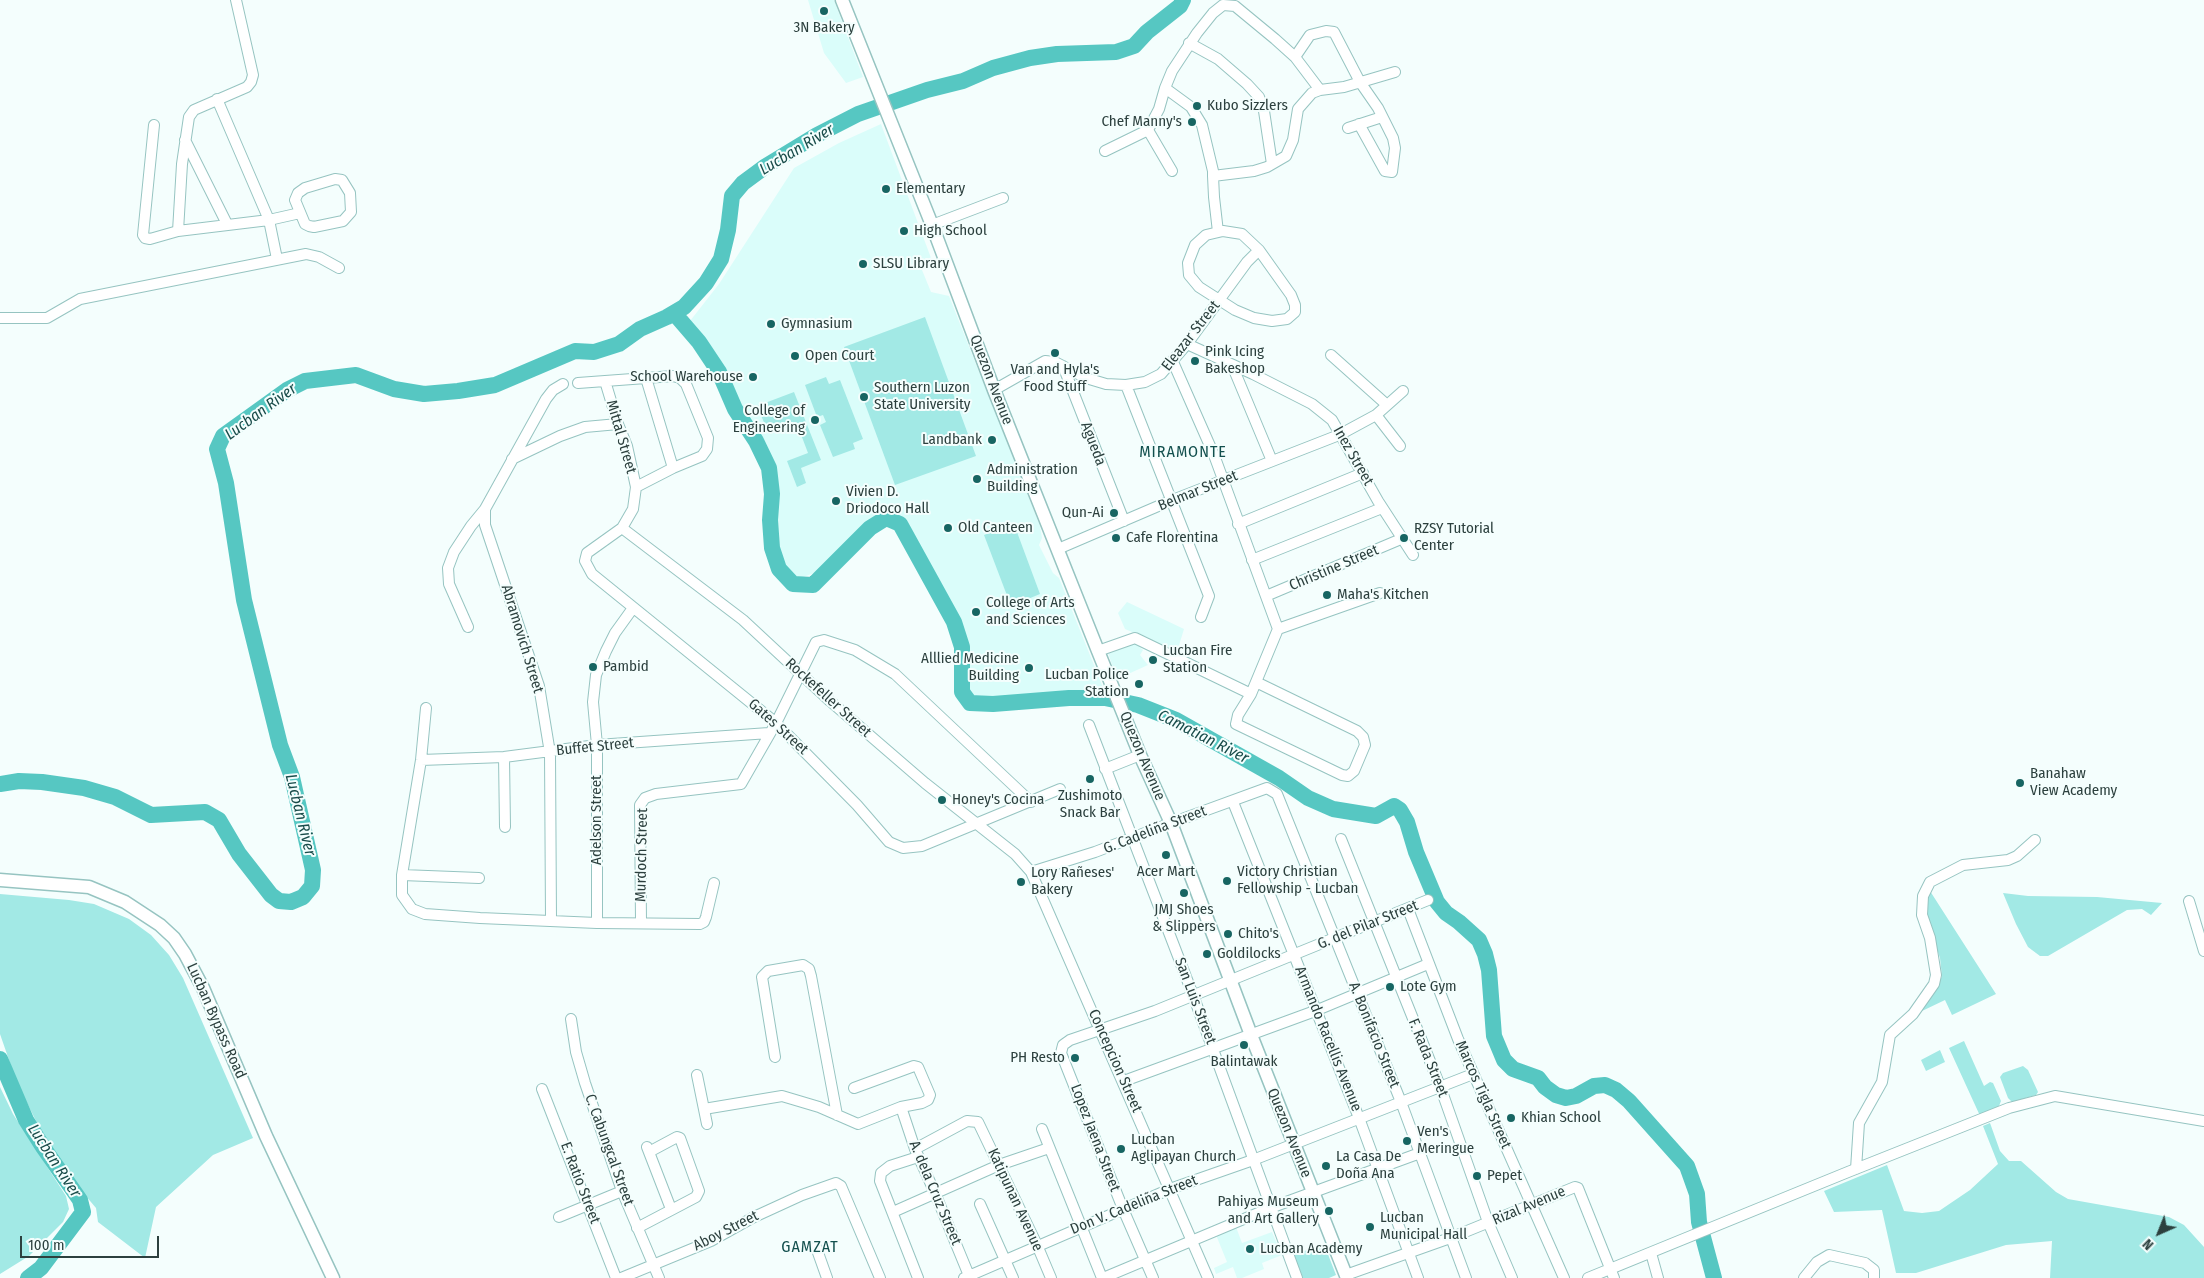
<!DOCTYPE html>
<html>
<head>
<meta charset="utf-8">
<style>
  body { margin:0 }
  #map { position:relative; width:2204px; height:1278px; overflow:hidden; background:#f4fefd; font-family:"Fira Sans Condensed",sans-serif }
  canvas { display:block }
  .north { position:absolute; left:2134px; top:1208px; width:50px; height:50px; -webkit-text-stroke:4px #f4fefd; paint-order:stroke; rotate:224deg; font-size:14px; font-weight:700; line-height:20px; text-align:center; color:#2c403e }
  .north::after { content:''; display:block; margin:auto; width:18px; height:22px; background:#2c403e; clip-path:polygon(50% 0,100% 100%,50% 72%,0 100%) }
  .scale { position:absolute; left:20px; top:1236px; width:139px; height:22px; box-sizing:border-box; border:2px solid #2c403e; border-top:0; padding-left:6px; font-size:15px; line-height:18px; white-space:nowrap; color:#2c403e; -webkit-text-stroke:4px #f4fefd; paint-order:stroke }
</style>
</head>
<body>
<div id="map">
<canvas width="2204" height="1278"></canvas>
<div class="north">N</div>
<div class="scale">100 m</div>
</div>
<script>
const c = document.querySelector('canvas').getContext('2d');
c.lineJoin = 'round';
function paint(path, color) { c.fillStyle = color; c.fill(path, 'evenodd'); }
const poly = rows => new Path2D(rows.map(r => 'M' + r).join(''));
function strokePath(path, color, width, dash) { c.strokeStyle = color; c.lineWidth = width; c.lineCap = dash ? 'butt' : 'round'; c.setLineDash(dash || []); c.stroke(path); }
function label(font, color, halo, rows, align = 'center') {
  c.font = font + ' "Fira Sans Condensed",sans-serif'; c.lineWidth = 4; c.setLineDash([]); c.textBaseline = 'middle'; c.strokeStyle = halo; c.fillStyle = color; for (const [text, x, y, turn = 0] of rows) {
    c.save(); c.translate(x, y); c.rotate((+turn || 0) * Math.PI / 180); c.textAlign = isNaN(turn) ? turn : align; if (halo) c.strokeText(text, 0, 0); c.fillText(text, 0, 0); c.restore();
  }
}
paint(poly([
  [808,0,834,0,863,77,846,83,824,53],
  [881,124,931,258,922,270,931,292,949,296,1040,526,1042,538,1039,545,1053,573,1059,578,1106,695,972,699,966,691,963,648,955,621,933,577,901,522,887,516,870,526,814,573,795,580,788,575,782,568,774,545,775,484,769,459,718,362,690,321,719,284,794,168,839,143],
  [1127,602,1184,629,1177,652,1125,629,1118,613],
  [1135,642,1143,650,1140,655,1148,665,1117,679,1108,653],
  [1236,1227,1242,1243,1272,1232,1282,1255,1262,1263,1264,1269,1242,1278,1237,1278,1233,1267,1216,1274,1214,1268,1227,1262,1216,1235]
]), '#dafdfa');
paint(poly([
  [925,317,976,456,895,485,844,347],
  [826,377,829,384,840,380,863,439,853,443,855,449,833,457,820,425,826,422,823,415,817,417,805,385],
  [794,392,821,460,801,468,806,483,797,487,787,461,808,453,797,424,769,434,757,406],
  [1014,524,1040,594,1011,606,984,535],
  [1930,891,1996,994,1952,1015,1945,1000,1922,1011,1921,1008,1936,990,1942,976,1940,958,1925,914,1927,896],
  [2003,893,2028,896,2097,897,2162,903,2151,915,2142,909,2127,910,2048,956,2040,956,2028,947,2016,924],
  [0,894,69,900,94,904,129,919,151,935,169,955,183,978,253,1138,213,1155,156,1207,145,1258,98,1222,96,1208,69,1176,47,1143,17,1083,0,1034],
  [1964,1041,1984,1086,1990,1082,1993,1083,2001,1101,1999,1106,2000,1109,1981,1118,1949,1048],
  [1940,1050,1945,1062,1926,1071,1921,1060],
  [2023,1066,2028,1070,2038,1092,2036,1095,2012,1102,2008,1098,2000,1077,2003,1073],
  [0,1087,13,1114,66,1196,69,1209,63,1222,29,1256,0,1274],
  [1990,1123,2000,1151,2009,1161,2021,1161,2056,1192,2068,1199,2169,1217,2184,1225,2204,1247,2204,1278,2050,1278,2052,1241,2006,1245,1916,1273,1896,1273,1882,1210,1834,1212,1824,1191,1887,1165,1904,1211,1922,1213,1939,1211,1970,1190,1998,1164,1983,1126],
  [1324,1244,1336,1275,1329,1278,1303,1278,1294,1255]
]), '#a2e9e5');
strokePath(poly([
  [674,313,699,342,719,372,735,409,756,441,769,468,772,494,770,520,772,548,779,569,793,584,813,585,870,528,886,518,900,524,954,622,962,647,962,692,970,703,993,704,1069,698,1105,698,1138,705,1176,720,1279,778,1308,798,1333,809,1376,816,1394,806,1400,810,1407,822,1416,852,1437,902,1446,913,1459,922,1479,940,1485,954,1489,970,1494,1036,1504,1060,1513,1069,1538,1078,1545,1087,1556,1095,1566,1098,1576,1096,1594,1086,1605,1085,1616,1090,1629,1101,1687,1166,1697,1194,1699,1222,1714,1278],
  [0,784,19,781,42,782,84,788,115,797,151,815,205,812,219,820,239,854,271,895,279,901,291,902,303,897,312,886,313,870,292,777,280,745,244,600,226,483,217,449,223,436,287,390,305,381,356,375,394,389,424,394,458,391,495,385,575,351,594,352,619,344,640,329,667,317,684,307,706,283,721,259,728,230,732,196,743,183,766,166,817,135,858,114,927,90,963,81,993,68,1030,58,1057,54,1116,52,1134,46,1147,32,1180,6,1183,0],
  [0,1059,26,1120,43,1147,80,1200,83,1212,41,1268,28,1278]
]), '#56c7c2', 16);
const minor = poly([
  [1189,43,1218,59,1247,84,1259,97,1264,111,1272,164],
  [1295,57,1310,35,1326,31,1334,32,1360,82,1378,108,1393,138,1395,148,1392,172,1385,171,1359,124],
  [1320,90,1344,87,1395,72],
  [217,99,269,220,277,259],
  [154,125,143,235,145,238,150,239,178,231,269,220,300,213],
  [1348,128,1382,117],
  [1148,130,1172,171],
  [185,140,227,224],
  [1105,151,1148,130,1159,109,1165,88],
  [1213,176,1254,171,1267,167,1286,156,1293,140,1298,109,1312,93,1320,90,1295,57,1275,39,1235,6,1223,5,1213,13,1197,33,1172,71,1165,88,1191,107,1202,125,1213,171,1213,176,1214,197,1218,232],
  [335,179,342,180,350,193,351,212,343,221,314,227,309,226,305,224,295,200,298,193,305,188,335,179],
  [932,225,1003,198],
  [178,231,182,164,189,117,194,110,247,87,251,82,253,75,236,0],
  [1223,231,1242,234,1259,250,1291,295,1295,305,1295,312,1287,319,1272,321,1254,318,1235,310,1199,287,1189,275,1188,263,1195,245,1206,235,1223,231],
  [0,318,47,318,80,299,306,254,319,257,339,268],
  [1187,344,1253,374,1312,404,1332,420,1378,501,1413,555],
  [1331,355,1387,405],
  [1173,362,1214,455,1278,629,1251,694,1238,715,1236,724,1342,775,1348,776,1354,771,1365,745,1363,737,1357,731,1256,682],
  [1232,365,1272,461],
  [1063,366,1124,521],
  [646,378,673,468],
  [605,381,618,424,627,446,636,487,633,509,622,528,587,553,585,561,592,574,776,723,857,805,889,842,903,848,922,846,1060,789],
  [578,383,673,376,680,378,686,384,708,438,707,449,702,456,673,468,636,487],
  [1126,385,1209,596,1201,617],
  [994,390,1045,361,1055,362,1086,378,1106,384,1126,385,1145,382,1161,374,1187,344,1247,262,1259,250],
  [1376,415,1400,446],
  [512,459,560,436,585,427,618,424],
  [1238,524,1363,473],
  [622,528,743,620,830,701,925,783,1015,854,1031,872,1208,1278],
  [1058,549,1170,501,1339,435,1376,415,1403,391],
  [1252,560,1382,508],
  [1266,596,1401,539],
  [468,627,449,584,448,568,454,552,471,526,485,509],
  [1278,629,1380,593],
  [1098,651,1135,638,1251,694],
  [426,708,421,760,402,875,402,895,412,909,425,914,480,918,597,923,700,924,704,922,706,917,714,883],
  [1089,725,1193,995,1297,1278],
  [504,757,505,827],
  [421,760,504,757,597,745,769,733],
  [1105,769,1140,755],
  [1233,802,1359,1118,1418,1278],
  [1341,839,1440,1086,1488,1222,1512,1278],
  [1031,872,1095,852,1171,823,1267,788,1277,794,1401,1102,1466,1278],
  [402,875,479,878],
  [2189,901,2204,951],
  [1408,909,1458,1039,1564,1278],
  [551,920,550,753,539,686,485,525,485,509,546,399,553,390,563,384],
  [641,922,640,805,645,798,656,794,741,784,776,723,816,642,824,640,855,650,895,674,1031,802],
  [597,923,597,745,593,702,596,675,606,651,615,633,633,608],
  [571,1019,576,1052,585,1083,622,1191,659,1278],
  [775,1057,762,977,768,971,803,965,809,969,811,976,837,1115],
  [697,1075,707,1124],
  [1124,1081,1315,1011,1428,964],
  [542,1089,616,1278],
  [901,1107,915,1149,935,1193,970,1278],
  [704,1109,782,1096,819,1107,858,1124,901,1107,922,1103,928,1100,930,1095,918,1067,914,1066,854,1088],
  [1042,1129,1102,1278],
  [647,1147,671,1209],
  [915,1149,967,1121,978,1122,1037,1245,1051,1278],
  [1856,1169,1859,1123,1882,1082,1890,1035,1913,1014,1934,984,1936,975,1930,938,1922,915,1923,896,1930,882,1963,865,2008,860,2017,856,2035,840],
  [980,1204,1013,1278],
  [893,1212,999,1165,1049,1148],
  [559,1217,622,1191],
  [637,1228,696,1197,699,1191,680,1138,677,1137,649,1152],
  [816,1247,827,1278],
  [1651,1253,1658,1278],
  [1346,1275,1450,1238,1575,1187,1578,1188,1614,1278],
  [621,1278,711,1241,754,1217,802,1195,836,1183,841,1186,880,1278],
  [918,1278,880,1181,881,1173,890,1166,918,1157],
  [964,1278,1170,1189,1253,1160,1473,1074],
  [1103,1278,1270,1208,1420,1153],
  [1153,1278,1123,1209,1061,1053,1063,1045,1070,1040,1155,1011,1428,900],
  [1588,1278,1848,1172,2009,1108,2055,1096,2204,1121],
  [1804,1278,1817,1262,1829,1255,1865,1263,1874,1270,1874,1278]
]);
const major = poly([
  [842,0,932,225,994,390,1098,651,1140,755,1171,823,1251,1035,1347,1278],
  [0,880,89,887,125,902,160,925,174,938,185,954,203,988,266,1136,333,1278]
]);
strokePath(minor, '#96c4c1', 12);
strokePath(major, '#96c4c1', 15);
strokePath(minor, '#fff', 10);
strokePath(major, '#fff', 12);
for (const [x, y, r, color] of [
  [824,11,5,"#176562"],
  [1197,106,5,"#176562"],
  [1192,122,5,"#176562"],
  [886,189,5,"#176562"],
  [904,231,5,"#176562"],
  [863,264,5,"#176562"],
  [771,324,5,"#176562"],
  [1055,353,5,"#176562"],
  [795,356,5,"#176562"],
  [1195,361,5,"#176562"],
  [753,377,5,"#176562"],
  [864,397,5,"#176562"],
  [815,420,5,"#176562"],
  [992,440,5,"#176562"],
  [977,479,5,"#176562"],
  [836,501,5,"#176562"],
  [1114,513,5,"#176562"],
  [948,528,5,"#176562"],
  [1116,538,5,"#176562"],
  [1404,538,5,"#176562"],
  [1327,595,5,"#176562"],
  [976,612,5,"#176562"],
  [1153,660,5,"#176562"],
  [593,667,5,"#176562"],
  [1029,668,5,"#176562"],
  [1139,684,5,"#176562"],
  [1090,779,5,"#176562"],
  [2020,783,5,"#176562"],
  [942,800,5,"#176562"],
  [1166,855,5,"#176562"],
  [1227,881,5,"#176562"],
  [1021,882,5,"#176562"],
  [1184,893,5,"#176562"],
  [1228,934,5,"#176562"],
  [1207,954,5,"#176562"],
  [1390,987,5,"#176562"],
  [1244,1045,5,"#176562"],
  [1075,1058,5,"#176562"],
  [1511,1118,5,"#176562"],
  [1407,1141,5,"#176562"],
  [1121,1149,5,"#176562"],
  [1326,1166,5,"#176562"],
  [1477,1176,5,"#176562"],
  [1329,1211,5,"#176562"],
  [1370,1227,5,"#176562"],
  [1250,1249,5,"#176562"]
]) { const dot = new Path2D(); dot.arc(x, y, r, 0, 2 * Math.PI); c.fillStyle = color; c.fill(dot); strokePath(dot, '#f4fefd', 2); }
label('15px', '#2c403e', '#f4fefd', [
  ["3N Bakery",824,28,"center"],
  ["Kubo Sizzlers",1207,106],
  ["Chef Manny's",1182,122,"right"],
  ["Elementary",896,189],
  ["High School",914,231],
  ["SLSU Library",873,264],
  ["Gymnasium",781,324],
  ["Pink Icing",1205,352],
  ["Bakeshop",1205,369],
  ["Open Court",805,356],
  ["Van and Hyla's",1055,370,"center"],
  ["Food Stuff",1055,387,"center"],
  ["School Warehouse",743,377,"right"],
  ["Southern Luzon",874,388],
  ["State University",874,405],
  ["College of",805,411,"right"],
  ["Engineering",805,428,"right"],
  ["Landbank",982,440,"right"],
  ["Administration",987,470],
  ["Building",987,487],
  ["Vivien D.",846,492],
  ["Driodoco Hall",846,509],
  ["Qun-Ai",1104,513,"right"],
  ["Old Canteen",958,528],
  ["RZSY Tutorial",1414,529],
  ["Center",1414,546],
  ["Cafe Florentina",1126,538],
  ["Maha's Kitchen",1337,595],
  ["College of Arts",986,603],
  ["and Sciences",986,620],
  ["Lucban Fire",1163,651],
  ["Station",1163,668],
  ["Alllied Medicine",1019,659,"right"],
  ["Building",1019,676,"right"],
  ["Pambid",603,667],
  ["Lucban Police",1129,675,"right"],
  ["Station",1129,692,"right"],
  ["Banahaw",2030,774],
  ["View Academy",2030,791],
  ["Zushimoto",1090,796,"center"],
  ["Snack Bar",1090,813,"center"],
  ["Honey's Cocina",952,800],
  ["Acer Mart",1166,872,"center"],
  ["Victory Christian",1237,872],
  ["Fellowship - Lucban",1237,889],
  ["Lory Rañeses'",1031,873],
  ["Bakery",1031,890],
  ["JMJ Shoes",1184,910,"center"],
  ["& Slippers",1184,927,"center"],
  ["Chito's",1238,934],
  ["Goldilocks",1217,954],
  ["Lote Gym",1400,987],
  ["PH Resto",1065,1058,"right"],
  ["Balintawak",1244,1062,"center"],
  ["Khian School",1521,1118],
  ["Ven's",1417,1132],
  ["Meringue",1417,1149],
  ["Lucban",1131,1140],
  ["Aglipayan Church",1131,1157],
  ["La Casa De",1336,1157],
  ["Doña Ana",1336,1174],
  ["Pepet",1487,1176],
  ["Pahiyas Museum",1319,1202,"right"],
  ["and Art Gallery",1319,1219,"right"],
  ["Lucban",1380,1218],
  ["Municipal Hall",1380,1235],
  ["Lucban Academy",1260,1249]
], 'left');
label('15px', '#2c403e', '#f4fefd', [
  ["Eleazar Street",1191,336,-52],
  ["Quezon Avenue",991,380,69],
  ["Mittal Street",621,437,74],
  ["Agueda",1093,444,69],
  ["Inez Street",1353,456,60],
  ["Belmar Street",1198,491,-22],
  ["Christine Street",1334,568,-23],
  ["Abramovich Street",522,639,73],
  ["Rockefeller Street",828,698,42],
  ["Gates Street",778,727,42],
  ["Buffet Street",595,747,-6],
  ["Quezon Avenue",1142,756,67],
  ["Adelson Street",597,820,-90],
  ["G. Cadeliña Street",1155,830,-21],
  ["Murdoch Street",642,855,-89],
  ["G. del Pilar Street",1368,925,-22],
  ["San Luis Street",1195,1001,69],
  ["Lucban Bypass Road",216,1021,66],
  ["A. Bonifacio Street",1374,1035,68],
  ["Armando Racellis Avenue",1328,1039,68],
  ["F. Rada Street",1428,1058,68],
  ["Concepcion Street",1115,1061,66],
  ["Marcos Tigla Street",1483,1095,66],
  ["Quezon Avenue",1289,1133,68],
  ["Lopez Jaena Street",1095,1138,69],
  ["C. Cabungcal Street",609,1150,70],
  ["E. Ratio Street",580,1183,69],
  ["A. dela Cruz Street",935,1193,67],
  ["Katipunan Avenue",1015,1200,65],
  ["Don V. Cadeliña Street",1134,1205,-22],
  ["Rizal Avenue",1529,1206,-23],
  ["Aboy Street",726,1231,-27]
]);
label('italic 16px', '#194c4a', '#f4fefd', [
  ["Lucban River",797,150,-31],
  ["Lucban River",261,412,-36],
  ["Camatian River",1203,737,27],
  ["Lucban River",300,815,76],
  ["Lucban River",54,1161,57]
]);
c.letterSpacing = '1px';
label('16px', '#13504e', '#f4fefd', [
  ["MIRAMONTE",1183,453],
  ["GAMZAT",810,1248]
]);
c.letterSpacing = '0px';
</script>
</body>
</html>
